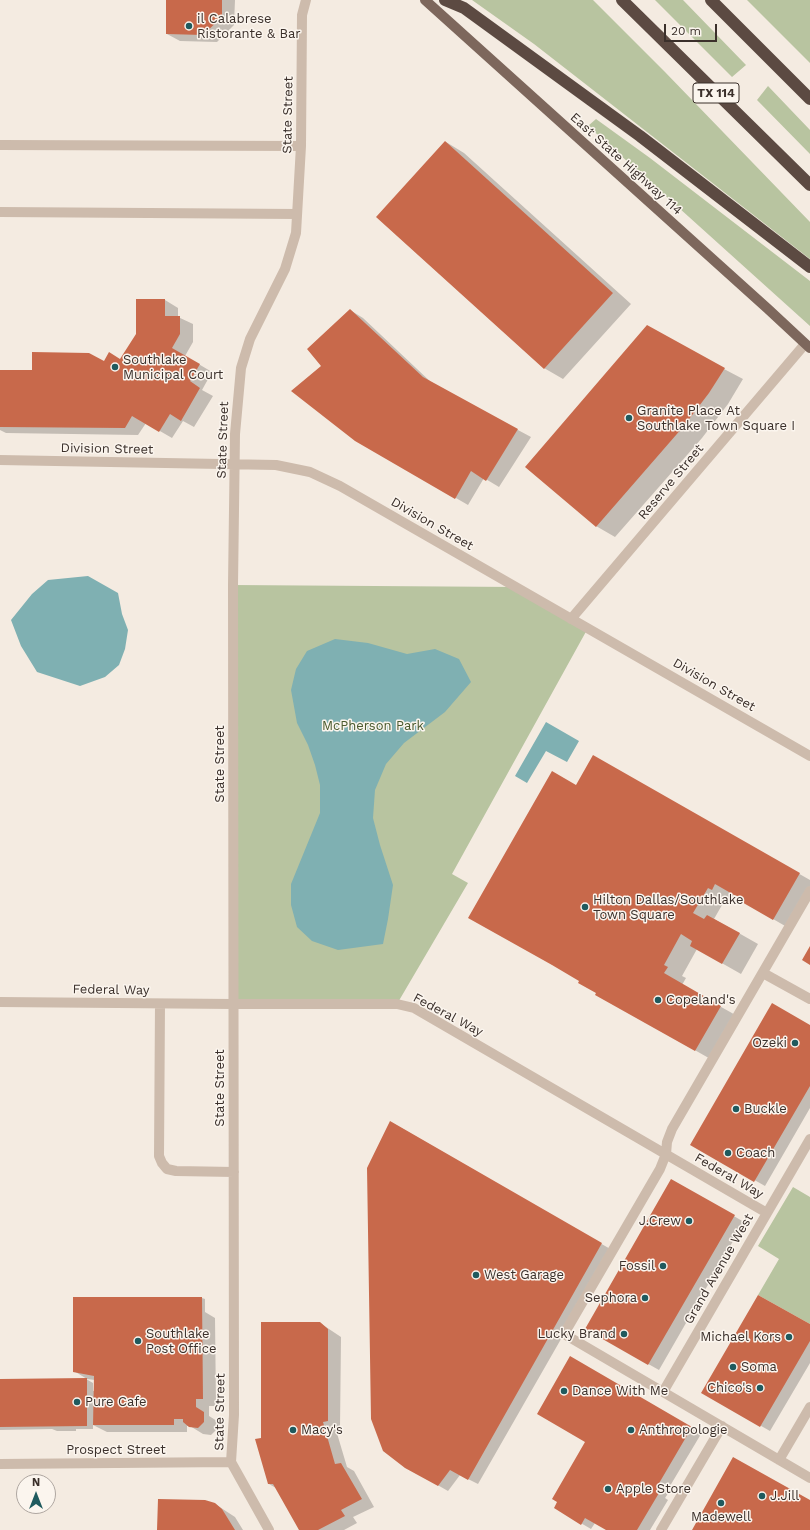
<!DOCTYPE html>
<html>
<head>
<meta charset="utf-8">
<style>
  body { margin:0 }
  #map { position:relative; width:810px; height:1530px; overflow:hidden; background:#f4ebe1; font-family:"Work Sans",sans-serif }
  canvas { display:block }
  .north { position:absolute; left:16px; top:1474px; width:40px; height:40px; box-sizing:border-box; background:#fbf5ee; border:1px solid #aea6a0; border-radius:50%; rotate:0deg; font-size:11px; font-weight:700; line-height:16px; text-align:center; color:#3b302b }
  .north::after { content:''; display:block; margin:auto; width:14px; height:18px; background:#1f5a5e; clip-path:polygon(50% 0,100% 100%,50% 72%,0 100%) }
  .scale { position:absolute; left:664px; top:24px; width:53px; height:18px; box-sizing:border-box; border:2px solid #3b302b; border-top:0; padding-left:5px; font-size:12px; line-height:14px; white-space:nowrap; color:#3b302b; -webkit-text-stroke:3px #fbf5ee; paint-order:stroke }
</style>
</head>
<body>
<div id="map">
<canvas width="810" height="1530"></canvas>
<div class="north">N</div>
<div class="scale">20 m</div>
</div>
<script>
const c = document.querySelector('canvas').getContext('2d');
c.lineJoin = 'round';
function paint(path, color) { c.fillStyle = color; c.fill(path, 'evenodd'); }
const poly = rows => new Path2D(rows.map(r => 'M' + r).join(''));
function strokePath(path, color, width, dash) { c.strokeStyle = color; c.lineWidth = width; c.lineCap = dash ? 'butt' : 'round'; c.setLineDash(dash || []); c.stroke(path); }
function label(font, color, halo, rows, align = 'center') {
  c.font = font + ' "Work Sans",sans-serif'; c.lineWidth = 3; c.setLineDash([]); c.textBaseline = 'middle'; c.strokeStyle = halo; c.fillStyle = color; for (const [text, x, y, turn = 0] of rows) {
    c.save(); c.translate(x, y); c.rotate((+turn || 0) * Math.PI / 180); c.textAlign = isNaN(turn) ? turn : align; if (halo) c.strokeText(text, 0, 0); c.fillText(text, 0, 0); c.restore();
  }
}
paint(poly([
  [472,0,593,0,665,72,810,222,810,259,534,44],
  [655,0,683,0,746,65,732,77],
  [747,0,810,0,810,63],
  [768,86,810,130,810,154,757,100],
  [596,119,650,158,810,281,810,326,588,126],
  [233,585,516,587,588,628,452,874,468,883,397,1004,233,1004],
  [793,1187,810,1197,810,1324,758,1295,779,1259,758,1246]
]), '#b8c4a0');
paint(poly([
  [88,576,118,593,122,614,128,630,125,649,119,665,105,677,80,686,37,672,21,646,11,620,32,594,48,580],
  [335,639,368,643,407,654,435,649,459,659,471,682,445,712,404,743,386,764,375,790,373,818,380,845,393,885,388,919,383,944,338,950,312,941,297,927,291,905,291,884,320,813,320,785,315,765,308,745,297,723,291,690,296,669,307,651],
  [546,722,579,741,567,762,546,751,527,783,515,776]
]), '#7fb0b2');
paint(poly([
  [167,0,235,0,234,25,217,42,180,41,167,34],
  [446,142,464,153,631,304,563,379,544,368],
  [165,300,178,308,178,317,193,324,193,342,185,356,212,372,202,390,213,396,194,427,183,421,172,438,146,423,138,435,6,433,0,430,0,371,33,371,121,360],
  [350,310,363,318,434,385,531,437,499,487,484,478,468,505,356,440,322,366],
  [724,369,743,379,728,404,702,438,615,537,596,526],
  [594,757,810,880,810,898,792,930,742,901,743,899,734,894,731,900,726,898,714,919,758,944,741,974,697,949,682,976,686,978,682,985,739,1017,714,1061,596,994,577,786],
  [810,1026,810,1108,765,1186,691,1144],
  [391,1122,612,1250,478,1484,460,1475,448,1491,406,1467],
  [672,1180,744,1222,659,1370,586,1329],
  [74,1298,202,1298,205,1299,205,1312,215,1318,216,1406,209,1406,209,1416,217,1421,217,1429,211,1435,203,1434,190,1426,187,1426,187,1432,107,1432,93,1425,93,1429,76,1429,76,1431,57,1431,52,1429,0,1430,0,1380,86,1379,93,1383,93,1391,95,1391,95,1380,87,1379,74,1371],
  [320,1323,341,1337,340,1428,336,1430,347,1467,354,1471,374,1507,353,1517,357,1523,344,1530,300,1530,276,1488,269,1484,262,1438],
  [810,1326,810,1363,770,1431,703,1393],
  [571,1358,701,1434,667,1491,669,1492,665,1498,668,1500,650,1530,608,1530,595,1523,591,1529,555,1508,587,1442],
  [215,1504,235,1517,243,1530,158,1530]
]), '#0003');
paint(poly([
  [166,0,222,0,222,17,203,35,166,34],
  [445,141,613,293,544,369,376,217],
  [136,299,165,299,165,316,180,316,180,334,172,348,200,364,190,381,200,388,181,421,170,414,159,432,132,416,125,428,0,427,0,370,32,370,32,352,89,353,104,361,109,352,120,359,136,334],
  [350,309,423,377,518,429,486,481,471,471,455,499,355,441,291,391,321,366,307,349],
  [647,325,725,368,709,393,683,427,596,527,525,467],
  [593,755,800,873,773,920,740,901,741,899,715,884,712,890,708,888,693,913,704,919,707,915,740,933,722,964,690,946,692,941,681,934,664,965,668,967,664,973,721,1006,695,1051,595,995,596,993,578,983,579,981,552,965,468,918,552,771,576,785],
  [810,946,810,965,802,960],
  [772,1003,810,1025,810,1086,754,1182,690,1145],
  [390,1121,602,1243,468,1480,450,1470,438,1486,405,1468,383,1451,371,1419,367,1168],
  [671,1179,735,1215,648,1365,585,1329],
  [758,1295,810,1324,810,1341,760,1427,701,1393],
  [73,1297,202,1297,203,1399,196,1399,196,1407,204,1412,204,1422,198,1428,189,1427,183,1422,183,1419,174,1419,174,1425,93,1425,94,1376,73,1372],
  [261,1322,320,1322,328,1329,328,1421,323,1422,335,1464,341,1463,362,1499,341,1510,345,1516,318,1530,299,1530,273,1484,268,1484,255,1439,261,1438],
  [570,1356,692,1427,658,1485,660,1485,656,1492,659,1493,637,1530,606,1530,585,1518,581,1525,554,1508,557,1502,552,1499,585,1442,537,1414],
  [87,1378,87,1426,0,1427,0,1379],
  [733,1457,810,1500,810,1530,692,1530],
  [158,1499,205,1500,215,1503,222,1509,235,1530,157,1530]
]), '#c8694b');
strokePath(poly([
  [0,145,301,146],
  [0,212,297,214],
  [0,460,276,465,310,472,340,486,810,756],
  [571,619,805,344],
  [810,891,672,1129,667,1142,666,1154,660,1169,564,1334,810,1478],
  [763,973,810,999],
  [0,1002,233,1004,397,1004,414,1008,767,1213],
  [160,1004,159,1156,162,1163,167,1169,176,1171,234,1172],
  [663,1392,810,1139],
  [779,1460,810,1407],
  [0,1464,231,1462],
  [269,1530,231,1462,234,1415,233,585,235,434,241,368,250,339,285,269,296,233,301,146,302,15,306,0],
  [661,1530,722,1426]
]), '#cdbbac', 10);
strokePath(poly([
  [425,0,768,309,810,348]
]), '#7d675c', 10);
strokePath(poly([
  [445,0,464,8,640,136,810,267],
  [622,0,810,185],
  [711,0,810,99]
]), '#5c4a42', 12);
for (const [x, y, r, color] of [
  [189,26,4,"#1f5a5e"],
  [115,367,4,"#1f5a5e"],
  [629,418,4,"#1f5a5e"],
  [585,907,4,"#1f5a5e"],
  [658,1000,4,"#1f5a5e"],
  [795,1043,4,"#1f5a5e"],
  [736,1109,4,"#1f5a5e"],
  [728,1153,4,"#1f5a5e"],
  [689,1221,4,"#1f5a5e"],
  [663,1266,4,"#1f5a5e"],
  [476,1275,4,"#1f5a5e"],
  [645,1298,4,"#1f5a5e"],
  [624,1334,4,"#1f5a5e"],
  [789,1337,4,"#1f5a5e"],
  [138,1341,4,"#1f5a5e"],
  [733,1367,4,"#1f5a5e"],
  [760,1388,4,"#1f5a5e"],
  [564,1391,4,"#1f5a5e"],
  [77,1402,4,"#1f5a5e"],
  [293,1430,4,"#1f5a5e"],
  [631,1430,4,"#1f5a5e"],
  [608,1489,4,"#1f5a5e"],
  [762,1496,4,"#1f5a5e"],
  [721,1503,4,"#1f5a5e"]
]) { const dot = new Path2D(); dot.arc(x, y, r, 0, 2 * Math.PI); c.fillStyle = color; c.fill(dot); strokePath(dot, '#fbf5ee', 1.5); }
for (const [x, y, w] of [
  [716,93,46]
]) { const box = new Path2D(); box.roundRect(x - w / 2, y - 10, w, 20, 3); c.fillStyle = '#fbf5ee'; c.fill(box); strokePath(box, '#3b302b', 1); }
label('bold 12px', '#3b302b', null, [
  ["TX 114",716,93]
]);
label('13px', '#3b302b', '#fbf5ee', [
  ["il Calabrese",197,19],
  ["Ristorante & Bar",197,34],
  ["Southlake",123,360],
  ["Municipal Court",123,375],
  ["Granite Place At",637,411],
  ["Southlake Town Square I",637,426],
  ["Hilton Dallas/Southlake",593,900],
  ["Town Square",593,915],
  ["Copeland's",666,1000],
  ["Ozeki",787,1043,"right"],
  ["Buckle",744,1109],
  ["Coach",736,1153],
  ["J.Crew",681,1221,"right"],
  ["Fossil",655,1266,"right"],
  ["West Garage",484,1275],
  ["Sephora",637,1298,"right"],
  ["Southlake",146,1334],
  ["Post Office",146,1349],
  ["Lucky Brand",616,1334,"right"],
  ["Michael Kors",781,1337,"right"],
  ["Soma",741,1367],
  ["Chico's",752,1388,"right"],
  ["Dance With Me",572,1391],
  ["Pure Cafe",85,1402],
  ["Macy's",301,1430],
  ["Anthropologie",639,1430],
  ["Apple Store",616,1489],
  ["J.Jill",770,1496],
  ["Madewell",721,1517,"center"]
], 'left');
label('13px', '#3b302b', '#fbf5ee', [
  ["State Street",288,115,-89],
  ["East State Highway 114",626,164,42],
  ["State Street",223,440,-88],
  ["Division Street",107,449,1],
  ["Reserve Street",671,482,-50],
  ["Division Street",432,524,30],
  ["Division Street",714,685,30],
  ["State Street",220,764,-90],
  ["Federal Way",111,990,1],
  ["Federal Way",448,1015,28],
  ["State Street",220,1088,-90],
  ["Federal Way",729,1176,30],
  ["Grand Avenue West",719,1269,-60],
  ["State Street",220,1412,-89],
  ["Prospect Street",116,1450]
]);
label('13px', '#4a5a2e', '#fbf5ee', [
  ["McPherson Park",373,726]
]);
</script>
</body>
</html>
